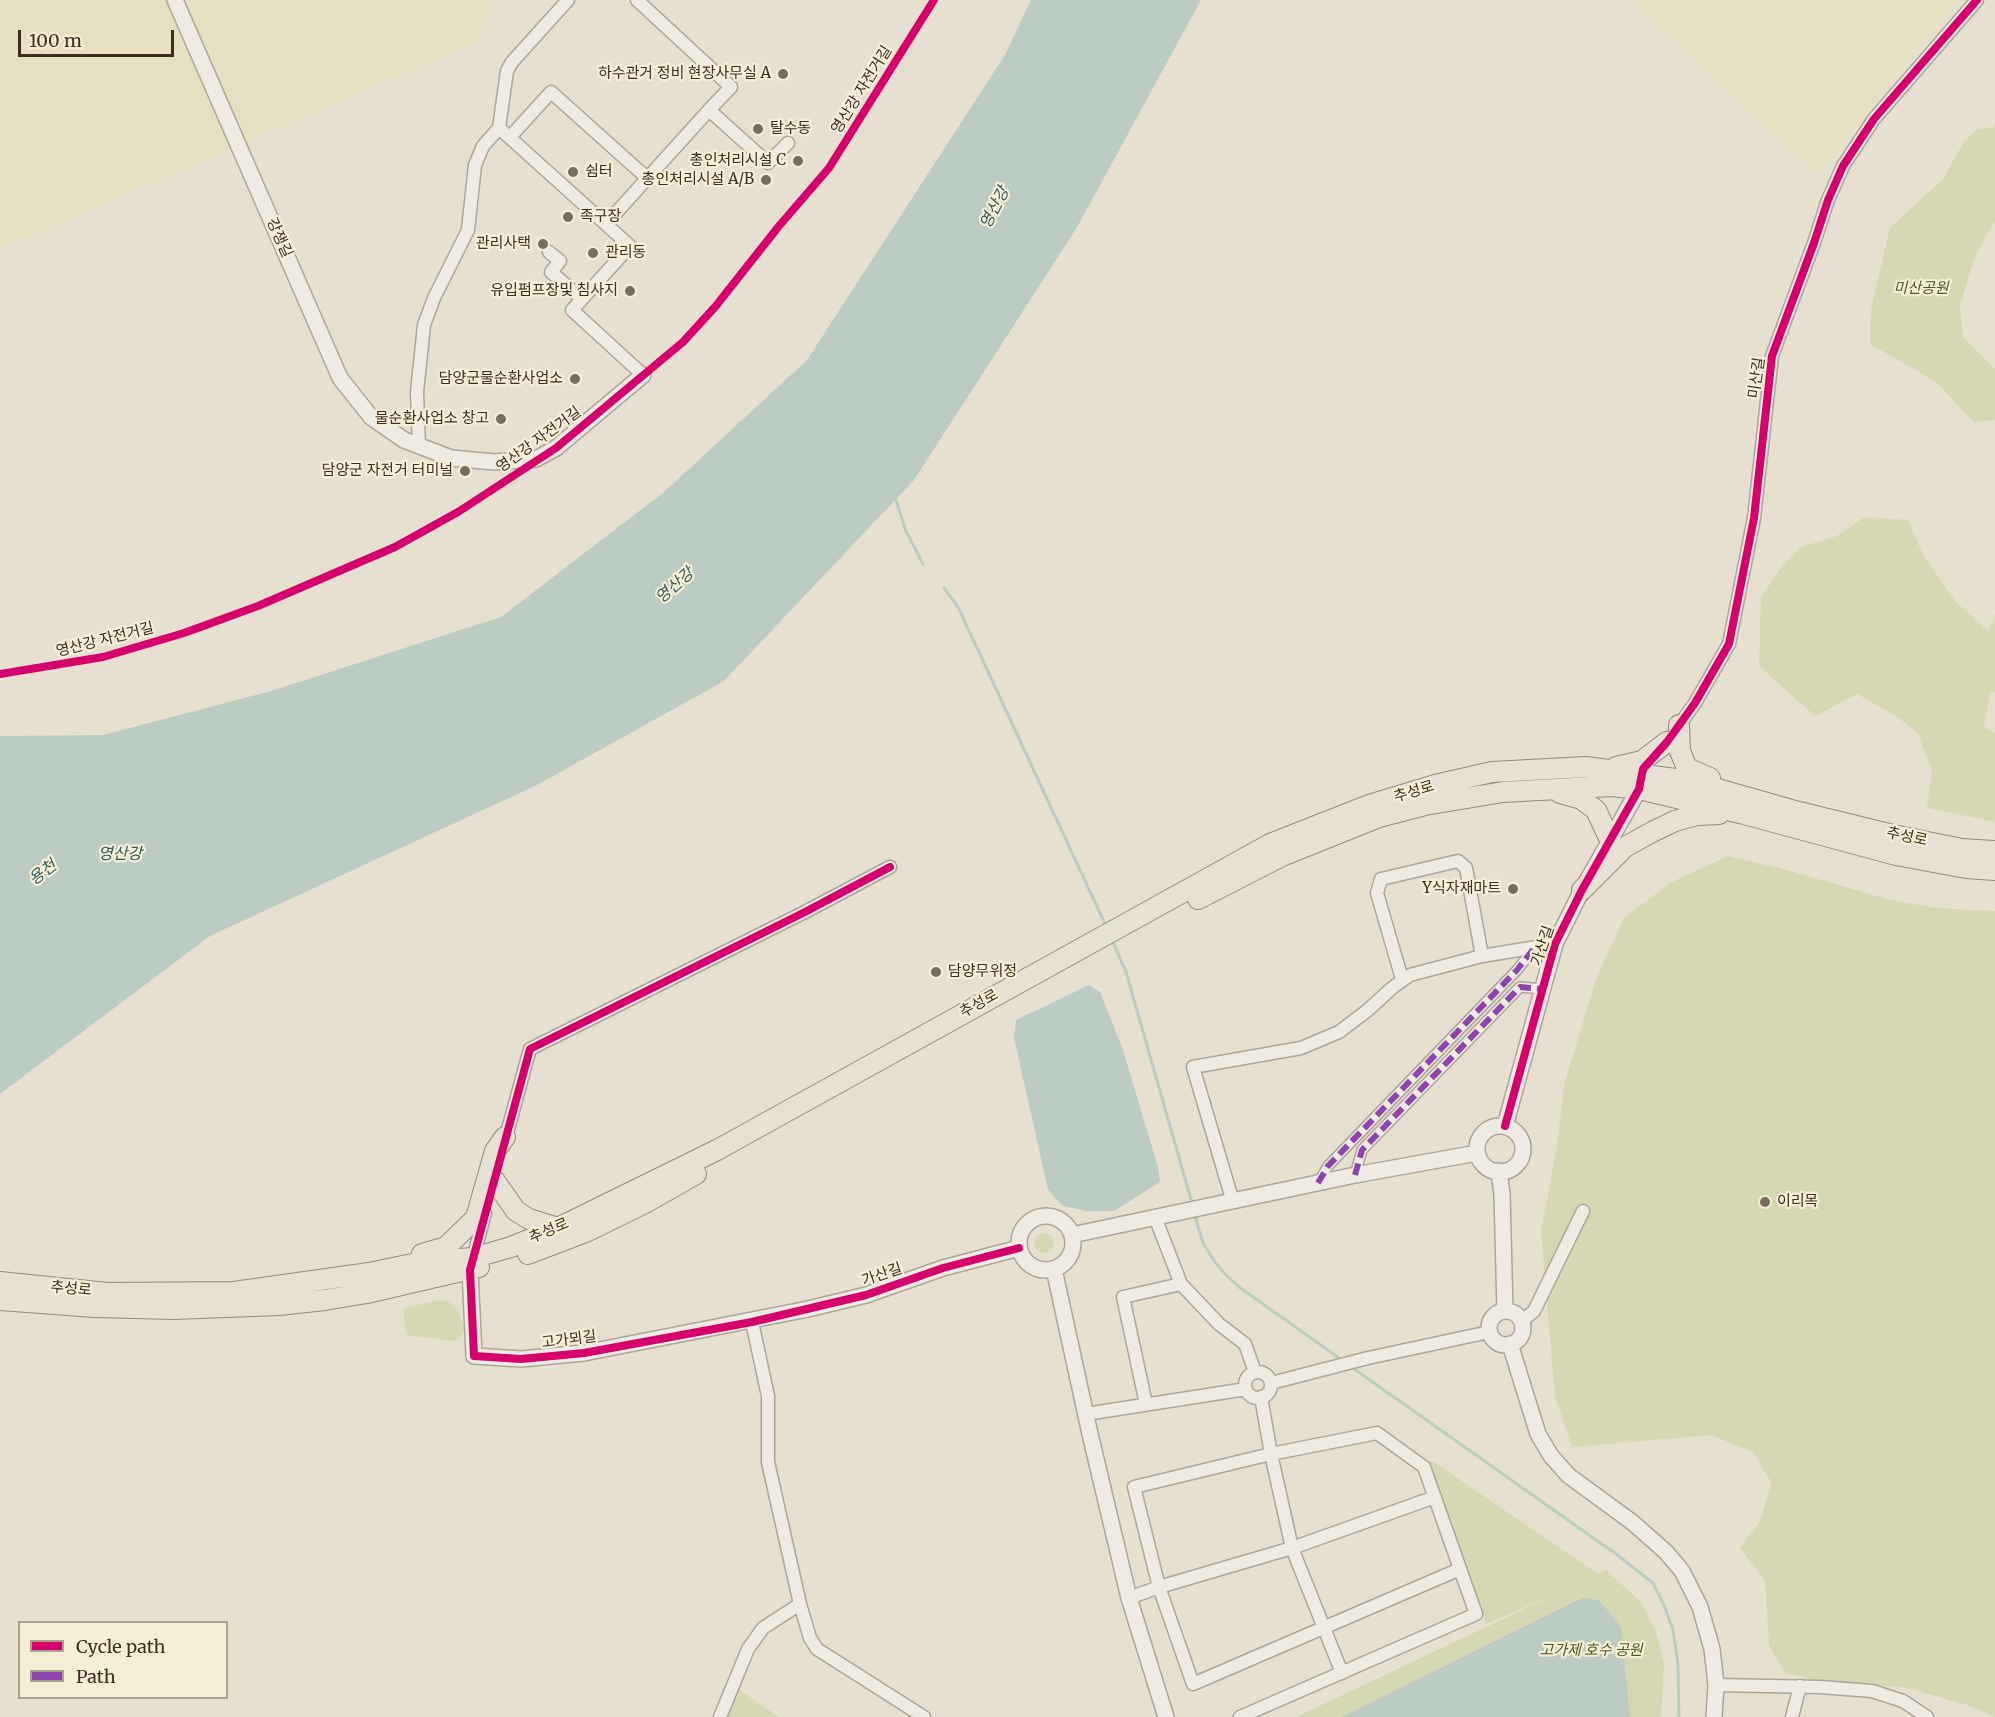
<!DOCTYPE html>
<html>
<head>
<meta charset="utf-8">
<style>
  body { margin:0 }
  #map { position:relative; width:1995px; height:1717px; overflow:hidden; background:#e7e0d1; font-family:Merriweather,serif }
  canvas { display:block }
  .legend { position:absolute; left:18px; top:1621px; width:210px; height:78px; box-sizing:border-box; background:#f7eed8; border:2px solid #ada18e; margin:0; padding:8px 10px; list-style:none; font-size:18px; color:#3d2e20 }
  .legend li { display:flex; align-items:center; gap:12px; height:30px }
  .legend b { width:30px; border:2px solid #ada18e }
  .scale { position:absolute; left:18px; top:30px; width:156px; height:27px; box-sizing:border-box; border:3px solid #3d2e20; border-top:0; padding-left:8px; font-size:18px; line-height:21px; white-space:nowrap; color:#3d2e20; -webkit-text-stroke:4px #f7eed8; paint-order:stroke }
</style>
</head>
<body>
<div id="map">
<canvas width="1995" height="1717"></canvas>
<ul class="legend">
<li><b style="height:8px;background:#d6006c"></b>Cycle path</li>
<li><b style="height:8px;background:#8e44ad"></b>Path</li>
</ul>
<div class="scale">100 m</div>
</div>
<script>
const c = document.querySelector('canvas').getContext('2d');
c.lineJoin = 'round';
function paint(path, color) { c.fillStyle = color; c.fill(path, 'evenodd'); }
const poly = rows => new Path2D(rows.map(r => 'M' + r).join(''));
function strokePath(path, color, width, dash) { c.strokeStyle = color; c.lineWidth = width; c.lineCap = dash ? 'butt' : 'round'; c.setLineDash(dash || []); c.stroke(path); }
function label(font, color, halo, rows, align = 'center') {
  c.font = font + ' Merriweather,"Noto Sans KR",serif'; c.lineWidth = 4.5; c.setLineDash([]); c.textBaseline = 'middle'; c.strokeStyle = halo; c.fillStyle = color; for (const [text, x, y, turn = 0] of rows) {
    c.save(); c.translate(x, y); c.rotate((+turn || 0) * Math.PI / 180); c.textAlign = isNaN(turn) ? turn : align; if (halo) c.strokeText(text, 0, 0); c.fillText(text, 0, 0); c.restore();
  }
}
paint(poly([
  [0,0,493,0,476,42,0,249],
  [1631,0,1959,0,1912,54,1848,137,1816,174]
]), '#e6dfc2');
paint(poly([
  [1995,120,1995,221,1975,256,1960,305,1963,337,1995,369,1995,420,1974,422,1936,382,1870,344,1871,309,1890,228,1943,179,1965,140,1977,129,1994,127],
  [1864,517,1908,520,1923,555,1956,602,1988,631,1995,613,1995,692,1990,694,1984,727,1995,733,1995,822,1927,808,1932,770,1917,732,1893,714,1857,694,1815,716,1759,666,1761,597,1782,567,1801,547,1837,536],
  [1728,856,1787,870,1887,899,1935,908,1995,911,1995,1717,1967,1705,1904,1687,1827,1683,1785,1673,1769,1645,1765,1580,1740,1548,1761,1519,1771,1482,1753,1452,1711,1435,1572,1447,1555,1396,1541,1231,1557,1147,1564,1085,1597,976,1624,918,1672,882],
  '1034 1243a10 10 0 1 1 20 0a10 10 0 1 1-20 0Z',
  [440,1300,449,1302,458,1311,464,1328,459,1339,452,1341,406,1335,403,1308],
  [1431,1460,1598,1574,1606,1570,1642,1603,1656,1632,1664,1664,1661,1717,1296,1717,1556,1594,1486,1624,1428,1466],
  [737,1688,779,1717,725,1717]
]), '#d6d7b3');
paint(poly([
  [1031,0,1201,0,1076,229,914,480,724,681,535,786,210,936,0,1094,0,736,103,735,271,691,501,617,664,492,807,360,1005,55],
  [1089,985,1100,992,1123,1050,1158,1167,1160,1182,1114,1211,1087,1211,1063,1206,1048,1190,1014,1038,1016,1020],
  [1582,1598,1599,1600,1621,1627,1630,1717,1342,1717]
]), '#bcccc2');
strokePath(poly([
  [895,497,906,531,923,564],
  [944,588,958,607,1106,926],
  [1112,940,1126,972,1192,1203],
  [1194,1213,1203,1243,1214,1261,1226,1275,1239,1287,1342,1360],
  [1350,1366,1616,1554,1653,1583,1664,1605,1673,1630,1678,1664,1679,1717]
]), '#bcccc2', 3);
const pedestrian = poly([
  [1355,1175,1362,1150,1520,987,1543,989],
  [1318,1183,1328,1166,1517,970,1535,947]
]);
const minor = poly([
  [637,0,731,87,709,110],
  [499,128,630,246,582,299,551,272,560,261,549,252],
  [510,137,551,92,647,178],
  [606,224,709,110,768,163,788,143],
  [582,299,572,310,643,375],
  [419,447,417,392,424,325,434,298,468,230,475,165,483,146,499,128,507,71,512,62,568,0],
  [1675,731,1695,703,1729,644,1754,518,1772,356,1814,243,1828,200,1843,166,1874,119,1977,0],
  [1402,979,1377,893,1381,879,1458,861,1466,868,1482,956],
  [504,1144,530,1049,805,912,890,867],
  [1233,1202,1193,1067,1301,1048,1339,1032,1368,1010,1392,988,1410,975,1482,956,1555,944],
  [1155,1217,1181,1284,1219,1324,1245,1344,1255,1372],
  [472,1263,485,1213],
  [1521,1322,1534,1311,1583,1211],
  '1245 1385a13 13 0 1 1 26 0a13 13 0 1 1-26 0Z',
  [1271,1383,1368,1358,1489,1332],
  [1146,1404,1123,1297,1181,1284],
  [1086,1414,1246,1389],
  [1129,1598,1159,1587,1193,1684,1460,1569],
  [800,1604,810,1638,817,1649,924,1717],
  [1342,1673,1292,1548,1271,1454,1134,1487,1159,1587,1292,1548,1435,1497],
  [1716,1685,1820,1687,1872,1691,1903,1701,1927,1717],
  [720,1717,748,1649,763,1628,800,1604,768,1462,768,1396,752,1322],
  [1240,1717,1476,1614,1424,1467,1377,1433,1271,1454,1261,1397],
  [1792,1717,1800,1686]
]);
const tertiary = poly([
  [175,0,340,378,371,417,404,440,451,458,494,462,536,459,556,448,643,375],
  [1505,1126,1555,944,1582,890,1639,789],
  '1477 1149a23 23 0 1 1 46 0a23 23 0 1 1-46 0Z',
  [1499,1171,1502,1194,1505,1311],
  '1019 1243a27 27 0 1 1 54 0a27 27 0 1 1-54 0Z',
  [1072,1235,1355,1175,1477,1153],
  [1054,1269,1090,1434,1129,1598,1166,1717],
  [470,1270,474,1356,521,1359,584,1353,808,1309,866,1295,943,1268,1019,1248],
  '1489 1328a17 17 0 1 1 34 0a17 17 0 1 1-34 0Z',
  [1510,1344,1538,1434,1551,1456,1569,1476,1632,1522,1666,1552,1682,1571,1700,1607,1712,1649,1716,1685,1714,1717]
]);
const primary = poly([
  [1679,725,1680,751,1687,768,1710,778],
  [1616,767,1642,761,1667,742],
  [1560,793,1581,799,1596,810,1610,840],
  [1582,890,1625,847,1652,832,1675,821,1697,815,1719,814],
  [1198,899,1282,856,1379,817,1425,805,1503,792,1612,786,1639,789,1744,814,1896,855,1966,868,1995,870],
  [495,1181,516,1211,529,1219,558,1228],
  [422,1254,446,1247,476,1218,495,1151,505,1137],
  [528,1254,588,1231,645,1203,696,1174],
  [0,1282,107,1293,234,1292,369,1273,422,1262,473,1258,511,1247,558,1228,717,1150,1270,844,1369,805,1435,785,1492,772,1586,767,1690,781,1799,812,1893,835,1962,849,1995,851],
  [0,1300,94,1307,174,1309,279,1305,325,1300,367,1293,479,1267]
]);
strokePath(pedestrian, '#ada599', 12);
strokePath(minor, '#ada599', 15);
strokePath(tertiary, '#ada599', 18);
strokePath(primary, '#928b80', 22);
strokePath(pedestrian, '#efebe3', 9);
strokePath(minor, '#efebe3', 12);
strokePath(tertiary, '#efebe3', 15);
strokePath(primary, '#e6e1d4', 20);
strokePath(poly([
  [1355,1175,1362,1150,1520,987,1543,989],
  [1318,1183,1328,1166,1517,970,1535,947]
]), '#8e44ad', 6, [12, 6]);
strokePath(poly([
  [0,674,103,657,184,633,258,606,395,547,458,512,556,448,683,342,715,307,779,226,829,168,934,0],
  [890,867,805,912,530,1049,470,1270,474,1356,521,1359,584,1353,752,1322,866,1295,943,1268,1019,1248],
  [1505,1126,1555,944,1582,890,1639,789,1643,769,1667,742,1695,703,1729,644,1754,518,1772,356,1814,243,1828,200,1843,166,1874,119,1977,0]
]), '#d6006c', 8);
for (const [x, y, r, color] of [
  [783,74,6,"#786c5e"],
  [758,129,6,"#786c5e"],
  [798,161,6,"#786c5e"],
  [573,172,6,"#786c5e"],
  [766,180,6,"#786c5e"],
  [568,217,6,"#786c5e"],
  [543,244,6,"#786c5e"],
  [593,253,6,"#786c5e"],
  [630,291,6,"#786c5e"],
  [575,379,6,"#786c5e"],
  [501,419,6,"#786c5e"],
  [465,471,6,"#786c5e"],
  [1513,889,6,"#786c5e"],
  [936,972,6,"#786c5e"],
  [1765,1202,6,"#786c5e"]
]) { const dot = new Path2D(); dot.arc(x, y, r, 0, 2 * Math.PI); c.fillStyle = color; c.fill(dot); strokePath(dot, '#f7eed8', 2); }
label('15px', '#3d2e20', '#f7eed8', [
  ["하수관거 정비 현장사무실 A",771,74],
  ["탈수동",770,129,"left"],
  ["총인처리시설 C",786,161],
  ["쉼터",585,172,"left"],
  ["총인처리시설 A/B",754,180],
  ["족구장",580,217,"left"],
  ["관리사택",531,244],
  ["관리동",605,253,"left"],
  ["유입펌프장및 침사지",618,291],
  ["담양군물순환사업소",563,379],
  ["물순환사업소 창고",489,419],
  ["담양군 자전거 터미널",453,471],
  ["Y식자재마트",1501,889],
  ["담양무위정",948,972,"left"],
  ["이리목",1777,1202,"left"]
], 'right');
label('15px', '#3d2e20', '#f7eed8', [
  ["영산강 자전거길",862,90,-58],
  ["강쟁길",279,238,66],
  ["미산길",1757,378,-82],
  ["영산강 자전거길",539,440,-36],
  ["영산강 자전거길",105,640,-14],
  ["추성로",1414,792,-17],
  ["추성로",1907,837,12],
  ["가산길",1543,946,-71],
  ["추성로",979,1004,-29],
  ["추성로",549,1231,-23],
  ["가산길",882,1275,-19],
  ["추성로",71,1289,5],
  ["고가뫼길",569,1340,-7]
]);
label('italic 15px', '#4d5a26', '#f7eed8', [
  ["미산공원",1921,289],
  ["고가제 호수 공원",1591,1651]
]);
label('italic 16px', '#2f5d5a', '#f7eed8', [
  ["영산강",995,208,-63],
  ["영산강",675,586,-41],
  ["영산강",120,854],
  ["용천",43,873,-37]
]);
</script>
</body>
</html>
